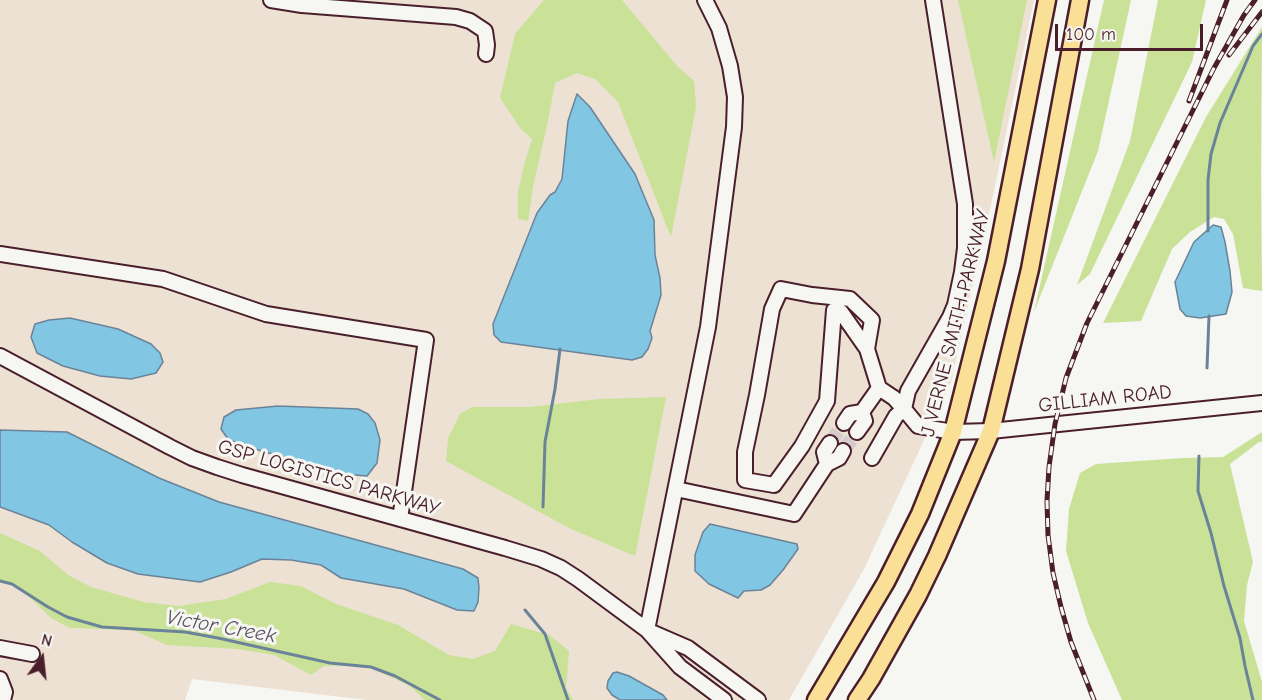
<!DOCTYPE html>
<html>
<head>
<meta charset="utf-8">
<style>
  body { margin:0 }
  #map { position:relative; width:1262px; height:700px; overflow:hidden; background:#f6f6f2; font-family:"Comic Neue",sans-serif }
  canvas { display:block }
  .north { position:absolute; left:12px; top:628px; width:60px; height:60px; -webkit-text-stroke:4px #f6f6f2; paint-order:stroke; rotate:15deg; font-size:16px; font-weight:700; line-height:24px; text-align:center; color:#4a1f2b }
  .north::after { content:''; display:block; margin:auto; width:21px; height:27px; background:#4a1f2b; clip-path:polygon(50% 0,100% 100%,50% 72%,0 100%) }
  .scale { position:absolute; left:1055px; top:24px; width:148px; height:27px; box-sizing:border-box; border:3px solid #4a1f2b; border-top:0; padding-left:8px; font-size:18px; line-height:21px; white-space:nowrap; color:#4a1f2b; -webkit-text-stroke:4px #f6f6f2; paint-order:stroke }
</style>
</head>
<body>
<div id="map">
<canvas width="1262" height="700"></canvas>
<div class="north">N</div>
<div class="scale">100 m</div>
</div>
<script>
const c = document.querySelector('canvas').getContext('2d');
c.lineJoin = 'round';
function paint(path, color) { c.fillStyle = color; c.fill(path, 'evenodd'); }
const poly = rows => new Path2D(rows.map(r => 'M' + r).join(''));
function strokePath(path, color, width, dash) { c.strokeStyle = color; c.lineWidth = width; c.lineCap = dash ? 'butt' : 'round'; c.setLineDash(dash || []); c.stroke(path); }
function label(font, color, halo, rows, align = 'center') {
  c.font = font + ' "Comic Neue",sans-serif'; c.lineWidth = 6; c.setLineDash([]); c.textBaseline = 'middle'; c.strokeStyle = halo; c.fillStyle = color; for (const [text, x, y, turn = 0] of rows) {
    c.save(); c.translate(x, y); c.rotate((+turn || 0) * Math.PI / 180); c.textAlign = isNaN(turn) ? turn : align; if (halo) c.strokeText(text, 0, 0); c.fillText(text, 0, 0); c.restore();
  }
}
paint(poly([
  [0,0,1034,0,992,200,951,382,864,569,789,700,367,700,192,679,185,700,0,700]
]), '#ece1d2');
paint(poly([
  [544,0,622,0,678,67,694,81,696,107,671,237,618,102,595,79,577,73,555,83,549,116,533,187,528,221,518,219,518,192,524,165,532,139,521,129,500,98,515,34],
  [958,0,1027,0,994,162],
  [1104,0,1131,0,1098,151,1034,312],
  [1158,0,1206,0,1192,62,1090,274,1077,285,1130,141],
  [1262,27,1261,173,1262,291,1243,288,1233,234,1224,219,1214,217,1190,232,1172,249,1141,321,1103,323,1206,117],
  [666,397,635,556,571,529,446,461,448,438,460,414,472,407,529,407,599,399],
  [1262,432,1262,442,1259,442,1230,464,1253,562,1247,585,1244,621,1262,682,1262,700,1122,700,1088,623,1066,551,1069,509,1080,473,1096,464,1183,458,1223,457],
  [0,533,40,551,68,575,91,587,144,602,178,606,226,599,270,582,301,586,336,604,398,625,449,655,473,659,495,651,511,624,549,635,569,651,566,688,573,700,425,700,410,686,365,665,324,666,311,675,274,655,237,649,167,645,133,630,70,628,51,618,18,586,0,582]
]), '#c9e298');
const water = poly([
  [577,94,590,107,635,174,654,220,655,255,660,278,661,295,650,331,652,338,648,349,642,357,632,360,501,342,494,335,493,324,537,213,550,195,555,192,562,179,568,121,577,94],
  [1213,225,1221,227,1225,242,1230,271,1232,292,1226,314,1200,318,1186,316,1180,309,1175,282,1194,242,1213,225],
  [70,318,118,329,151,344,160,353,163,362,156,373,131,379,100,376,63,366,37,353,31,337,35,324,49,320,70,318],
  [278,406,358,409,368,414,375,423,380,440,377,463,367,476,343,474,244,446,228,439,221,429,224,417,236,410,278,406],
  [0,430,67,432,159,478,219,502,463,569,478,578,479,588,478,602,474,611,457,610,404,589,341,578,321,565,291,560,262,559,231,572,200,582,138,574,107,563,72,542,49,525,0,507,0,430],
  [710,524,797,544,798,549,783,570,770,585,761,590,744,591,738,598,709,584,695,571,695,555,703,532,710,524],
  [617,672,629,676,663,695,667,700,620,700,612,695,607,688,608,681,613,673,617,672]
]);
paint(water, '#81c6e2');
strokePath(water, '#6b8399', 1.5);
strokePath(poly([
  [1208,231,1208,180,1211,154,1220,123,1253,46,1262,34],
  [1207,368,1209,316],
  [1199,456,1198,491,1211,533,1224,586,1240,638,1245,666,1253,700],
  [543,507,545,442,555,389,560,349],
  [0,581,12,584,48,607,67,617,102,627,185,632,218,638,330,663,371,667,395,676,440,700],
  [525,610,545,634,568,700]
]), '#6b8399', 3);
strokePath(poly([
  [830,443,844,423],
  [843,451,857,432]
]), '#d4cbca', 14, [14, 7]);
const minor = poly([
  [271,0,302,5,456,17,470,21,485,31,487,45,486,54],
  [933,0,965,204,965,248,962,272,955,305,950,317,908,391,904,409,918,426,953,432,991,431,1262,403],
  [0,254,163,279,266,314,426,340,400,519],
  [0,356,170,447,192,458,217,467,242,475,505,548,541,559,561,568,578,579,647,630,680,667,724,700],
  [844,423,850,414,862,412,879,388,867,349,872,320,850,299,812,295,781,289,772,309,757,395,745,452,745,480,774,485,802,446,827,401,834,310,841,312,867,349],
  [857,432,865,421,862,412],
  [872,458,896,416,904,409,894,398,879,388],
  [827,464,824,452,830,443],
  [676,489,794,514,827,464,839,458,843,451],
  [647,630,708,327,734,127,735,97,730,66,719,28,705,0],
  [651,632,688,648,758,700],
  [0,648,32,654],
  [0,679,5,692,3,700]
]);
const major = poly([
  [816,700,886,582,920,514,953,432,996,261,1047,0],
  [857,700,871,679,918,595,937,556,991,431,1030,269,1080,0]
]);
strokePath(minor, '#4a1f2b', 18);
strokePath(major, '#4a1f2b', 21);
strokePath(minor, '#f6f6f2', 14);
strokePath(major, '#fadf96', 16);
const rail = poly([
  [1229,55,1262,12],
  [1189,101,1227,0],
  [1094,700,1071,642,1061,607,1053,573,1048,535,1047,501,1049,467,1055,424,1066,378,1087,323,1214,68,1244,15,1255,0]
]);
strokePath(rail, '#4a1f2b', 5);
strokePath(rail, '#f6f6f2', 3, [9]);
label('20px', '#4a1f2b', '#f6f6f2', [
  ["J VERNE SMITH PARKWAY",956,323,-76],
  ["GILLIAM ROAD",1105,399,-6],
  ["GSP LOGISTICS PARKWAY",329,478,16]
]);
label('italic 21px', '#5a5162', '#f6f6f2', [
  ["Victor Creek",221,627,10]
]);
</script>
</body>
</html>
